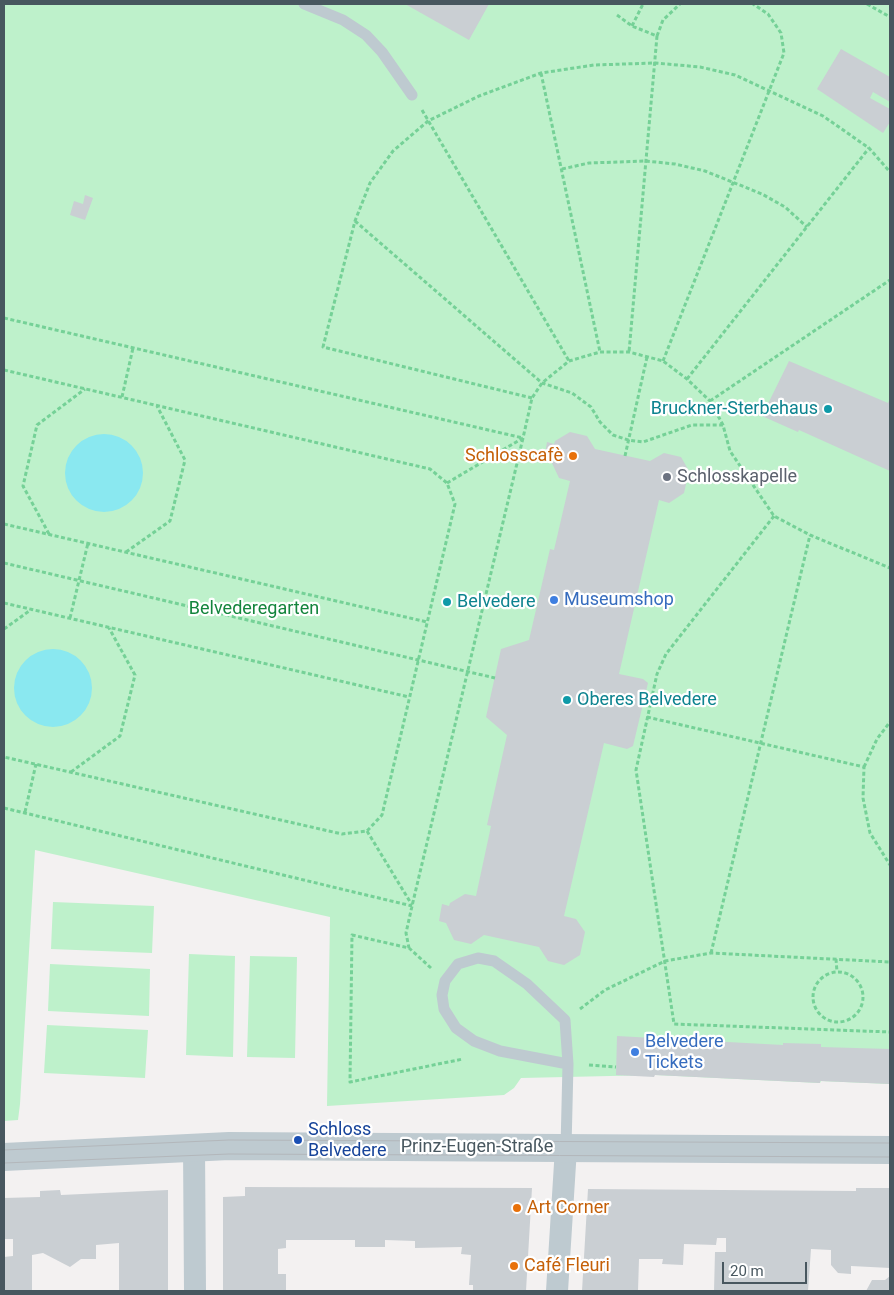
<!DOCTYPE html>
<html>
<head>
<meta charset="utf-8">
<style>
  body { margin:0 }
  #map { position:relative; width:894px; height:1295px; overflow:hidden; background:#f3f1f1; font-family:Roboto,sans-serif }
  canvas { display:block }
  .frame { position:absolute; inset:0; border:5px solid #48575f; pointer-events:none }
  .scale { position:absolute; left:722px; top:1262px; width:85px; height:22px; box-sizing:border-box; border:2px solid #48575f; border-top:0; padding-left:6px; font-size:15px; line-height:18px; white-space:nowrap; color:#48575f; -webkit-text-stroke:4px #fff; paint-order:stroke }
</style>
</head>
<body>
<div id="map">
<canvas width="894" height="1295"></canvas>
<div class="frame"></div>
<div class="scale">20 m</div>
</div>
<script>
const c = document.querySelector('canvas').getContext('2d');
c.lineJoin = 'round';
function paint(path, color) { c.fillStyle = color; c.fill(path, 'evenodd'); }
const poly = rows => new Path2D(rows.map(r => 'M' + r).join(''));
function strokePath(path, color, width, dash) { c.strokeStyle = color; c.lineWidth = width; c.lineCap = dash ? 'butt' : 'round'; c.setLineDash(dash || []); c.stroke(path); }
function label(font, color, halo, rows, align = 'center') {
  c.font = font + ' Roboto,sans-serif'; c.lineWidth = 4.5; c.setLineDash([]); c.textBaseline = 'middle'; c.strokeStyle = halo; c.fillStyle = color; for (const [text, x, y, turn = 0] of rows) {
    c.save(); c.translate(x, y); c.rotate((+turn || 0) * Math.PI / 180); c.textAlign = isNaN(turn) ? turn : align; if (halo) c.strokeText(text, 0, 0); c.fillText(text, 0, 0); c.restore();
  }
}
paint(poly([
  [4,4,890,4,890,1084,821,1081,820,1083,655,1075,521,1078,514,1088,504,1095,327,1106,330,917,35,850,20,1104,18,1120,4,1121],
  [53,902,154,906,152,953,51,949],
  [189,954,235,956,233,1057,186,1055],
  [250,956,297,957,295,1058,247,1057],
  [50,964,150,969,149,1016,48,1011],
  [47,1025,148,1030,145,1078,44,1073]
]), '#bef1cb');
paint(poly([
  '65 473a39 39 0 1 1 78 0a39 39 0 1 1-78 0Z',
  '14 688a39 39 0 1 1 78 0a39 39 0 1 1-78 0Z'
]), '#8ae8f0');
paint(poly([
  [405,4,489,4,469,40],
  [841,49,890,77,890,102,873,92,870,98,890,109,890,122,883,133,817,89],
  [85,195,93,198,85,220,70,215,74,201,83,204],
  [789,361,888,403,890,398,890,471,799,430,798,432,762,416],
  [570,432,587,436,595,449,650,461,664,453,681,457,689,471,684,493,669,503,659,500,619,674,643,679,648,683,633,746,627,749,604,743,564,916,576,919,585,932,580,955,564,965,548,961,539,947,484,935,471,944,454,940,446,923,439,921,442,904,449,906,450,903,465,894,476,896,491,826,487,825,507,735,486,717,501,649,529,640,550,549,554,550,570,481,559,478,551,461,544,459,547,442,554,444,555,441],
  [617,1036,783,1045,783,1043,821,1044,821,1047,890,1049,890,1084,820,1081,820,1083,655,1075,654,1077,616,1075],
  [245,1187,532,1188,526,1291,473,1291,473,1285,469,1285,471,1255,461,1254,462,1247,415,1248,415,1241,385,1240,385,1247,355,1247,355,1240,286,1240,286,1248,278,1249,278,1274,286,1274,286,1291,223,1291,223,1197,245,1196],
  [856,1188,890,1188,890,1268,851,1266,851,1274,838,1273,831,1265,831,1250,811,1249,808,1291,714,1291,715,1252,726,1252,726,1238,717,1238,716,1245,684,1244,683,1265,662,1264,663,1259,639,1259,638,1291,582,1291,588,1189,856,1191],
  [60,1190,61,1195,168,1190,168,1291,119,1291,119,1243,96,1245,96,1259,81,1259,70,1267,43,1253,32,1255,32,1291,4,1291,4,1257,13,1256,13,1239,4,1239,4,1198,40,1197,40,1191],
  [890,1276,890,1291,866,1291,872,1280,885,1280]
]), '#cacfd3');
strokePath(poly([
  [867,4,890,17],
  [617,15,632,26,657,36,629,352],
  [632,26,643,4],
  [657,36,663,20,680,4],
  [541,73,600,352],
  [422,110,569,361],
  [562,169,589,163,618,162,646,161,675,164,705,171,762,194,785,207,807,227],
  [355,221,542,383,572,393,591,407,600,422,613,435,628,440,643,442,692,425,723,425],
  [4,318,523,438,412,906,406,933,409,948],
  [663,361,784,53,781,33,768,14,753,4],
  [4,370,430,469,447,483,455,504,382,815,367,831,342,834,4,757],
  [687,379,869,148],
  [122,397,133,348],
  [532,398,323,347,355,221,370,183,393,151,428,121,479,96,541,73,594,65,655,63,700,67,735,75,823,116,869,148,890,172],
  [710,401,890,280],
  [625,456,647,357],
  [447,483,523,438,532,398,542,383,569,361,600,352,629,352,663,361,687,379,710,401,723,425,730,451,774,516,810,535,890,568],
  [774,516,666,654,657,674,636,770,674,1024,890,1032],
  [4,524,427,622],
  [49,534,23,486,37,425,85,389],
  [126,552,170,521,185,460,157,406],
  [4,563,495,678],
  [4,603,409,697],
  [70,618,88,543],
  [4,629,32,609],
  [647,717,864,767,863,798,870,833,890,865],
  [864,767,877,739,890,722],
  [71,772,120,736,135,675,109,628],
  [4,808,412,906],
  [25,812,36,764],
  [367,831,412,905],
  [711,953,810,535],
  [836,959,837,972],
  [431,968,409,948,352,935,350,1082,463,1059],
  '813 997a25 25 0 1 1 50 0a25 25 0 1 1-50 0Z',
  [580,1009,605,990,665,961,711,953,890,962],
  [589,1065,616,1067]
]), '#75d197', 3, [4, 2.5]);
strokePath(poly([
  [304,4,343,20,366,35,382,52,412,95],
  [478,958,494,961,527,984,565,1020,568,1064,500,1051,474,1041,456,1028,444,1009,442,995,445,981,458,964,478,958],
  [566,1148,568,1064]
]), '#becad0', 11);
strokePath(poly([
  [194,1147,195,1291],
  [557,1291,566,1148]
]), '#becad0', 22);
strokePath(poly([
  [4,1157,229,1146,890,1150]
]), '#becad0', 28);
strokePath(poly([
  [4,1150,229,1140,890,1143],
  [4,1163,229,1154,890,1157]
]), '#b3b7bb', 1);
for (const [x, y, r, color] of [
  [828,409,5,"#0f9aa8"],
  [573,456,5,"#e8710a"],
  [667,477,5,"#6b7280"],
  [554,600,5,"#3f7fe0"],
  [447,602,5,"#0f9aa8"],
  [567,700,5,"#0f9aa8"],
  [635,1052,5,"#3f7fe0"],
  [298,1140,5,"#1a4fb4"],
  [517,1208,5,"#e8710a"],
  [514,1266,5,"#e8710a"]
]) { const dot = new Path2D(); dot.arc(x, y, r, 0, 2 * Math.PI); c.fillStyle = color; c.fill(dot); strokePath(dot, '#fff', 2); }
label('18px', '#0d838f', '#fff', [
  ["Bruckner-Sterbehaus",818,409,"right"],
  ["Belvedere",457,602],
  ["Oberes Belvedere",577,700]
], 'left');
label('18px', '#c56008', '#fff', [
  ["Schlosscafè",563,456,"right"],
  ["Art Corner",527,1208],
  ["Café Fleuri",524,1266]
], 'left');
label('18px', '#5b616d', '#fff', [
  ["Schlosskapelle",677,477]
], 'left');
label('18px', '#366cbe', '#fff', [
  ["Museumshop",564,600],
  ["Belvedere",645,1042],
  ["Tickets",645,1063]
], 'left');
label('18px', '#14853d', '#fff', [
  ["Belvederegarten",254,609]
]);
label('18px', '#164399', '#fff', [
  ["Schloss",308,1130],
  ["Belvedere",308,1151]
], 'left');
label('18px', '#48575f', '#fff', [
  ["Prinz-Eugen-Straße",477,1147]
]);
</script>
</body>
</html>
